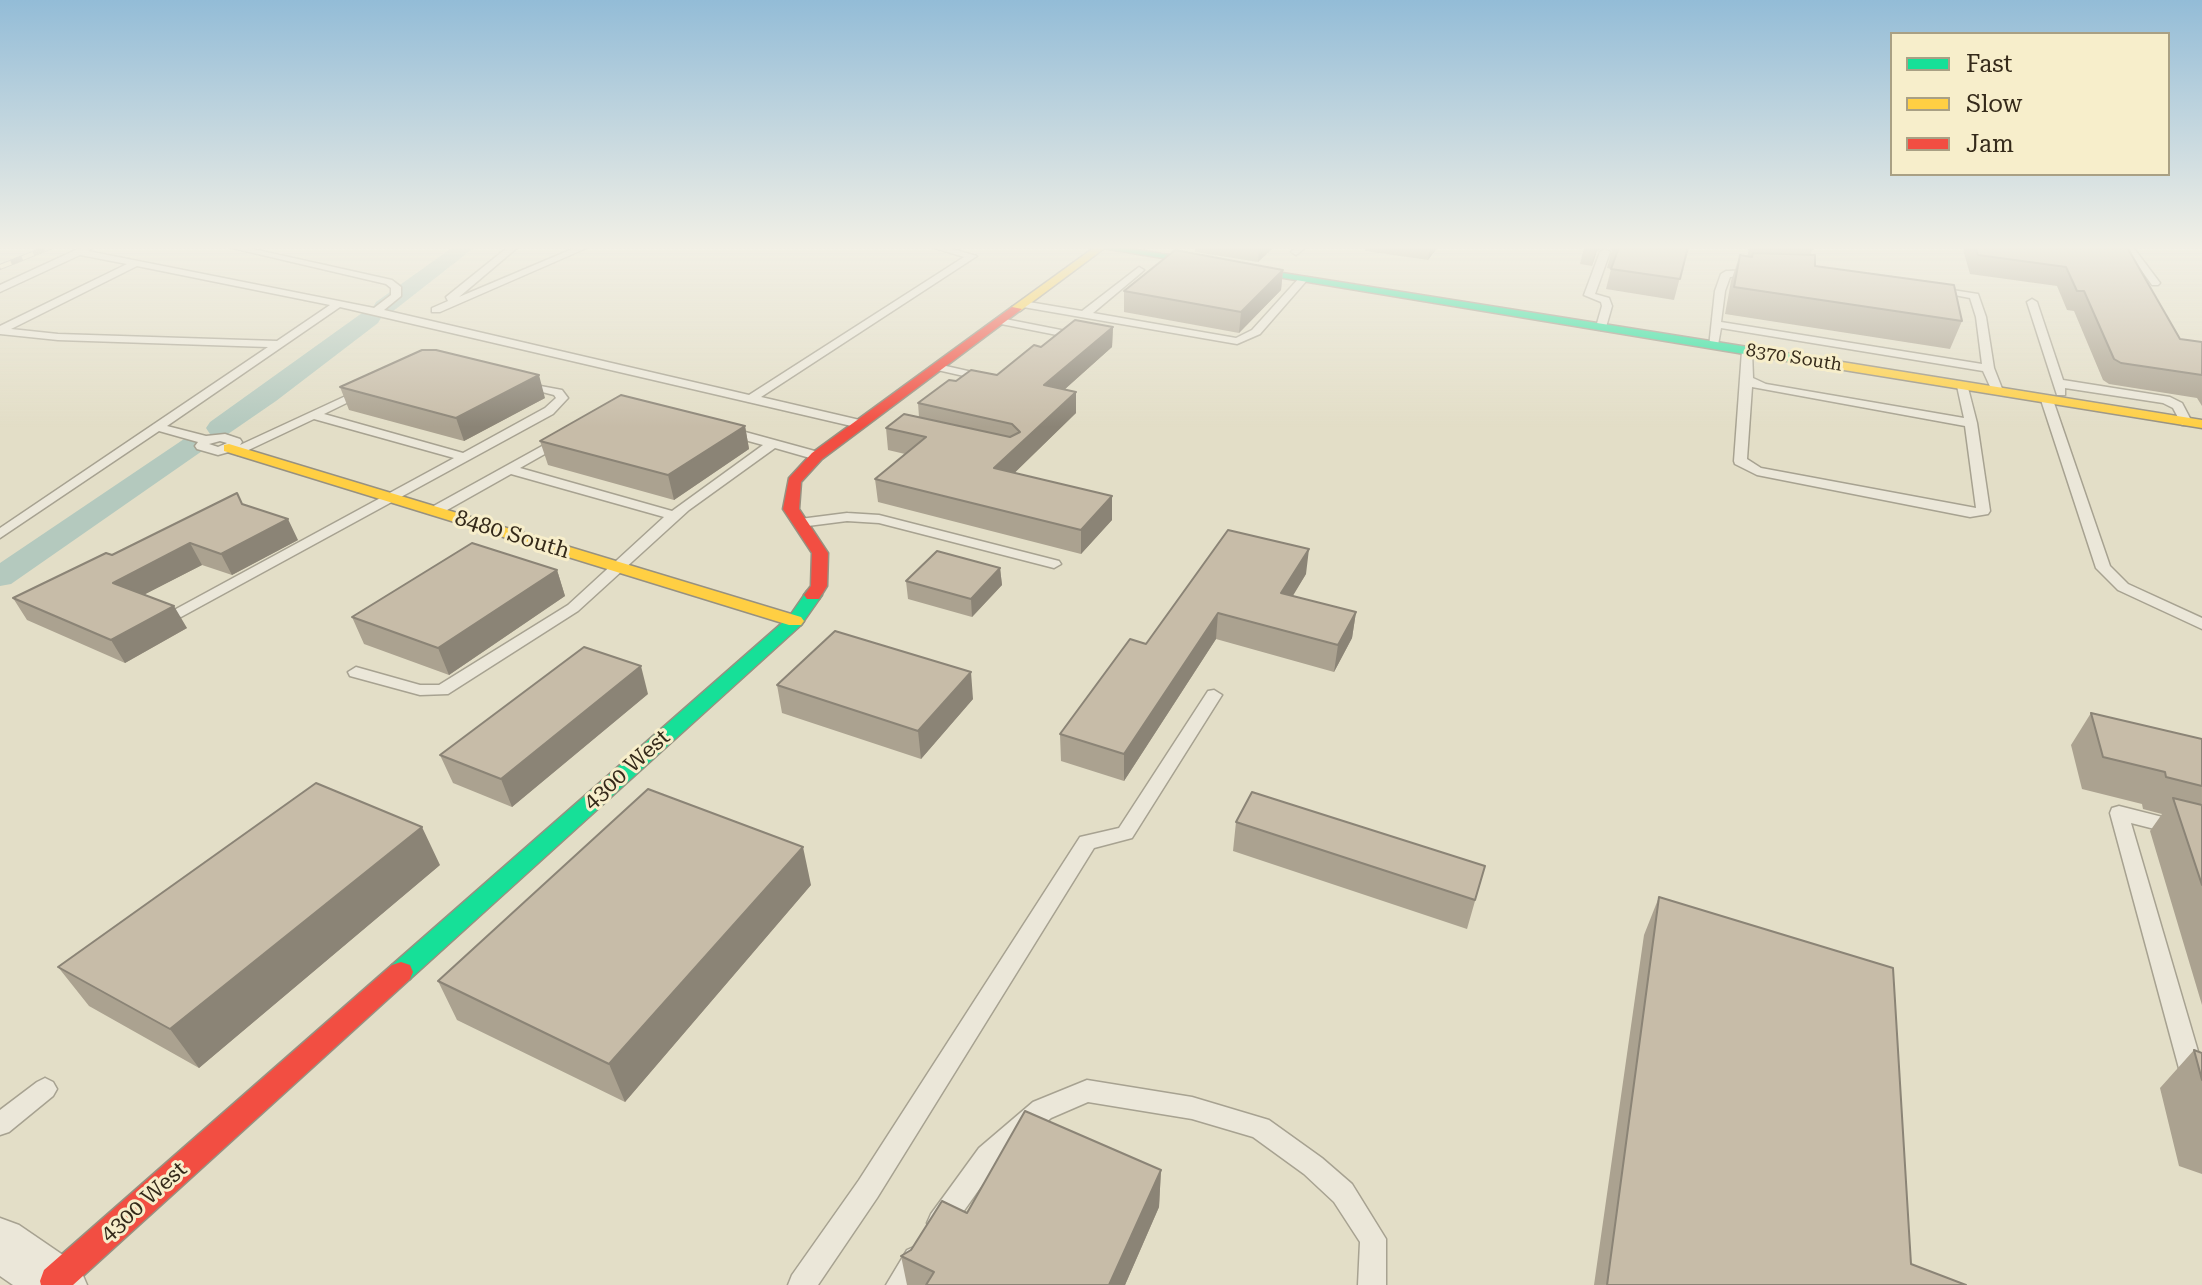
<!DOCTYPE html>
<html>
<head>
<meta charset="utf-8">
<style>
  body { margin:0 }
  #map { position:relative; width:2202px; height:1285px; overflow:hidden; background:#e3dec7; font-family:"Roboto Serif",serif }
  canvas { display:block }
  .legend { position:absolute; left:1890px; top:32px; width:280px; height:144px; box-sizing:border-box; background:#f7eecb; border:2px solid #a9a084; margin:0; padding:10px 14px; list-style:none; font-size:24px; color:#352a1a }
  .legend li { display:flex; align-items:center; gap:16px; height:40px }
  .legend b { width:40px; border:2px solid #a9a084 }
</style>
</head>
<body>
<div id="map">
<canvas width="2202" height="1285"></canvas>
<ul class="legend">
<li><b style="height:10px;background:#16e098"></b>Fast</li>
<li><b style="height:10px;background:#ffcf43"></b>Slow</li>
<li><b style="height:10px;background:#f24e42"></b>Jam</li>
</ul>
</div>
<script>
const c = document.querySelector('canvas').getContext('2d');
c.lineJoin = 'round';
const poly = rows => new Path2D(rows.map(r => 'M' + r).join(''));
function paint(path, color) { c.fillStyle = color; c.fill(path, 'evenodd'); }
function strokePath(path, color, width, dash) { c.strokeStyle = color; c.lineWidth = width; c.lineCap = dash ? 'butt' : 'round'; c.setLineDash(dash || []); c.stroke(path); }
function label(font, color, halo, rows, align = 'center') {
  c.font = font + ' "Roboto Serif",serif'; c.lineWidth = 6; c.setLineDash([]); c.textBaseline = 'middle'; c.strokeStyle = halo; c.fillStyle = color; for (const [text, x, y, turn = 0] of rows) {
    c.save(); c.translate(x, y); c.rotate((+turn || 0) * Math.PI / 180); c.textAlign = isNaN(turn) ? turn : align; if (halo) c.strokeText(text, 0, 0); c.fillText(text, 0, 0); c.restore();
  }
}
paint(poly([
  [453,247,475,247,392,312,376,312,373,307,376,302,453,247],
  [370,311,381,318,378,323,276,401,228,434,210,434,206,428,210,422,362,313,370,311],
  [196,435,205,437,209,443,205,449,11,584,0,586,0,563,187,437,196,435]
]), '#b4c9be');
const lane = poly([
  [82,247,93,247,88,251,374,308,391,295,391,288,386,284,228,247,244,247,392,280,401,287,401,296,384,310,749,395,964,257,931,247,945,247,977,256,761,397,864,421,866,424,860,428,340,307,167,426,206,436,225,434,240,439,242,442,240,445,363,388,367,389,367,393,324,414,463,453,545,408,556,398,554,395,519,386,519,382,562,390,568,398,553,414,181,617,176,615,173,612,176,609,454,458,314,419,238,455,232,451,218,455,197,449,195,446,198,442,159,431,0,538,0,528,268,347,58,340,0,334,0,326,127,264,80,255,0,292,0,285,82,247],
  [137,266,330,305,277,341,58,334,11,329,137,266],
  [220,441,227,443,218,447,209,444,220,441],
  [508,247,518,247,459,297,577,247,589,247,440,312,432,312,432,308,448,301,446,297,508,247],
  [1296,247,1306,247,1296,255,1291,252,1296,247],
  [2125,247,2133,247,2160,283,2158,285,2152,285,2125,247],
  [1605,249,1610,252,1595,294,1609,298,1612,306,1606,327,1601,330,1596,327,1602,306,1601,302,1584,295,1600,252,1605,249],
  [1139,267,1144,270,1142,272,1093,313,1236,338,1252,330,1300,277,1308,279,1260,334,1237,344,1023,307,1018,304,1023,301,1082,311,1139,267],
  [1755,270,1760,273,1758,275,1730,277,1725,291,1721,322,1982,364,1976,317,1970,298,1928,290,1933,287,1978,294,1986,317,1994,368,2003,391,1993,393,1983,371,1721,328,1718,345,1709,347,1715,291,1721,274,1726,271,1755,270],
  [2032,299,2037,302,2063,380,2170,397,2182,403,2192,422,2190,425,2182,425,2173,408,2163,403,2065,388,2065,395,2057,395,2027,302,2032,299],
  [1000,318,1066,331,1067,337,1055,348,1047,348,1047,344,1057,335,996,323,996,319,1000,318],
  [1747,348,1752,351,1753,378,1766,384,1964,418,1957,386,1967,384,1977,423,1990,511,1988,514,1970,517,1757,475,1735,464,1734,461,1742,351,1747,348],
  [1752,387,1965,426,1976,508,1761,468,1747,459,1752,387],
  [937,364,990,376,992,378,986,381,933,369,931,367,937,364],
  [2047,396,2053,400,2110,566,2128,584,2202,618,2202,629,2118,590,2096,568,2041,400,2047,396],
  [727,427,822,453,823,456,817,460,775,448,689,510,578,611,448,694,420,695,350,676,348,672,356,667,420,685,439,685,568,605,664,517,511,474,440,514,430,514,428,511,430,508,562,435,566,436,566,442,520,468,672,511,763,445,723,434,721,431,727,427],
  [847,513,879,515,1059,561,1061,564,1054,568,879,523,847,521,800,527,793,523,800,519,847,513],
  [1214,690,1222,695,1132,838,1094,848,877,1198,818,1285,788,1285,792,1275,859,1180,1080,837,1119,828,1208,691,1214,690],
  [2119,806,2202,827,2202,841,2131,823,2202,1065,2202,1085,2184,1079,2180,1072,2110,813,2112,808,2119,806],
  [45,1078,53,1082,57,1089,53,1096,9,1132,0,1135,0,1110,37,1082,45,1078],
  [1087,1080,1192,1097,1269,1120,1322,1158,1352,1184,1386,1239,1386,1285,1358,1285,1360,1242,1334,1202,1304,1174,1253,1137,1192,1119,1088,1102,1051,1118,997,1164,949,1232,940,1236,931,1232,927,1223,931,1214,979,1148,1033,1102,1087,1080],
  [916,1246,925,1250,929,1259,915,1285,886,1285,907,1250,916,1246]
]);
const street = poly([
  [0,1218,19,1225,79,1266,87,1285,13,1285,0,1276,0,1218]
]);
const fast = poly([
  [1096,247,1119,247,1817,358,1823,362,1817,366,1096,247],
  [813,590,822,595,801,625,410,979,401,982,392,979,389,972,392,965,789,617,807,591,813,590]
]);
const slow = poly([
  [1095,247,1106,247,1020,311,1012,311,1012,307,1095,247],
  [1817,358,2202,420,2202,428,1813,365,1813,359,1817,358],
  [229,444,801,617,804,621,801,625,789,625,224,451,224,445,229,444]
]);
const jam = poly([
  [1012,307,1022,309,822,459,801,482,799,509,828,553,827,586,819,599,807,599,804,595,811,586,812,553,783,509,789,478,812,453,1012,307],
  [401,962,410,965,413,972,410,979,73,1285,41,1285,40,1281,44,1270,392,965,401,962]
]);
strokePath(lane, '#a7a291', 3);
strokePath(street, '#a7a291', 3);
strokePath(fast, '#979181', 3);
strokePath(slow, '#979181', 3);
strokePath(jam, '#979181', 3);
paint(lane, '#ebe7d9');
paint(street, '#ebe7d9');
paint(fast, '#16e098');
paint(slow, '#ffcf43');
paint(jam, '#f24e42');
const rail = poly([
  [0,267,50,247]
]);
strokePath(rail, '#a9a59a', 6);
strokePath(rail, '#f7eecb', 4, [12]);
paint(poly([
  [1195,247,1274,247,1258,262,1195,252],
  [1366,247,1438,247,1428,260,1365,251],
  [1584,247,1606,247,1597,251,1592,266,1580,264],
  [1607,247,1688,247,1674,300,1606,289,1611,269,1607,268,1612,250],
  [1749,247,1813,247,1811,255,1815,266,1962,321,1950,349,1725,314,1731,281,1740,255,1747,257],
  [1965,247,2127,247,2180,339,2202,342,2202,406,2197,398,2109,384,2103,380,2074,311,2067,310,2057,286,1970,274,1963,250],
  [1283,270,1281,290,1239,333,1124,312,1124,291],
  [1113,327,1112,347,1065,389,1076,413,1014,473,1112,520,1081,554,878,502,875,479,905,454,888,450,886,428,919,417,918,403,956,381,997,375,1041,347],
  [340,387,545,398,464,441,349,410],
  [745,426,749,449,674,500,548,465,540,441],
  [242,504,298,540,232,575,202,565,145,594,187,628,125,663,27,620,13,598],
  [1000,568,1002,585,972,617,908,599,906,581],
  [557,570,565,596,449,675,364,644,352,617],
  [1306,574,1292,596,1356,612,1352,638,1334,672,1216,639,1124,781,1061,761,1060,734,1146,644],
  [777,685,973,699,921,759,782,713],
  [648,694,512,807,453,783,440,755],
  [2091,713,2202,739,2202,1005,2150,831,2162,814,2143,809,2142,804,2082,789,2071,745],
  [1236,822,1485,866,1467,929,1233,851],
  [440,865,199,1068,89,1006,58,967],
  [811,885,625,1102,457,1020,438,981],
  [1659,897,1911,1264,1966,1285,1594,1285,1644,935],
  [2194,1050,2202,1053,2202,1174,2179,1166,2160,1088],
  [1161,1170,1159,1207,1125,1285,907,1285,901,1256,967,1213]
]), '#aba290');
paint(poly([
  [1261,247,1274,247,1258,262,1259,248],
  [1430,247,1438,247,1428,260],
  [1596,247,1606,247,1597,251,1592,266],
  [1283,270,1281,290,1239,333,1241,312],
  [1113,327,1112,347,1045,407,1044,385],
  [539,375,545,398,464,441,456,418],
  [1076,392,1076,413,996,491,994,468],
  [745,426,749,449,674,500,668,475],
  [1112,496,1112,520,1081,554,1081,530],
  [288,519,298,540,232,575,221,554],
  [190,543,202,565,126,604,113,583],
  [1309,549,1306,574,1279,619,1281,593],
  [1000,568,1002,585,972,617,971,599],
  [557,570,565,596,449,675,438,648],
  [174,606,187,628,125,663,111,640],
  [1356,612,1352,638,1334,672,1338,645],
  [1218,613,1216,639,1124,781,1124,754],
  [641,666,648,694,512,807,501,779],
  [971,672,973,699,921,759,918,731],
  [422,827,440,865,199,1068,170,1029],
  [803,847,811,885,625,1102,609,1064],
  [1161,1170,1159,1207,1125,1285,1109,1285]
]), '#8b8476');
const building = poly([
  [1613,247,1688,247,1680,279,1611,269,1618,250,1612,249,1613,247],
  [1752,247,1813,247,1813,249,1752,247],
  [1975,247,2127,247,2180,339,2202,342,2202,375,2121,363,2114,359,2084,291,2077,291,2066,267,1978,255,1975,247],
  [1175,250,1283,270,1241,312,1124,291,1175,250],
  [1753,253,1815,255,1815,266,1954,285,1962,321,1734,287,1740,255,1752,257,1753,253],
  [1075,320,1113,327,1044,385,1076,392,994,468,1112,496,1081,530,875,479,926,437,886,428,904,414,1010,437,1020,432,1012,424,918,403,949,380,956,381,971,370,997,375,1034,345,1041,347,1075,320],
  [422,350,436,350,539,375,456,418,340,387,422,350],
  [621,395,745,426,668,475,540,441,621,395],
  [237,493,242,504,288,519,221,554,190,543,113,583,174,606,111,640,13,598,106,553,112,555,237,493],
  [1228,530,1309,549,1281,593,1356,612,1338,645,1218,613,1124,754,1060,734,1130,639,1146,644,1228,530],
  [472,543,557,570,438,648,352,617,472,543],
  [937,551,1000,568,971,599,906,581,937,551],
  [835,631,971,672,918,731,777,685,835,631],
  [584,647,641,666,501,779,440,755,584,647],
  [2091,713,2202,739,2202,786,2166,777,2165,772,2103,757,2091,713],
  [316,783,422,827,170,1029,58,967,316,783],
  [648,789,803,847,609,1064,438,981,648,789],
  [1252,792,1485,866,1475,900,1236,822,1252,792],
  [2173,798,2202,805,2202,885,2173,798],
  [1659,897,1893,968,1911,1264,1966,1285,1607,1285,1659,897],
  [2194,1050,2202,1053,2202,1080,2194,1050],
  [1025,1111,1161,1170,1109,1285,926,1285,934,1272,901,1256,911,1250,942,1201,967,1213,1025,1111]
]);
paint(building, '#c7bca8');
strokePath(building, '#8b8476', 2);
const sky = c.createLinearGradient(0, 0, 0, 427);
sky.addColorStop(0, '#93bcd7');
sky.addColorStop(0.58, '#f2f0e6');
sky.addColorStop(1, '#f2f0e600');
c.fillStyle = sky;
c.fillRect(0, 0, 2202, 427);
label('18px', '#352a1a', '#f7eecb', [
  ["8370 South",1794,358,9]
]);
label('22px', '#352a1a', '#f7eecb', [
  ["8480 South",512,535,17],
  ["4300 West",627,770,-42],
  ["4300 West",144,1202,-42]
]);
</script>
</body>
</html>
